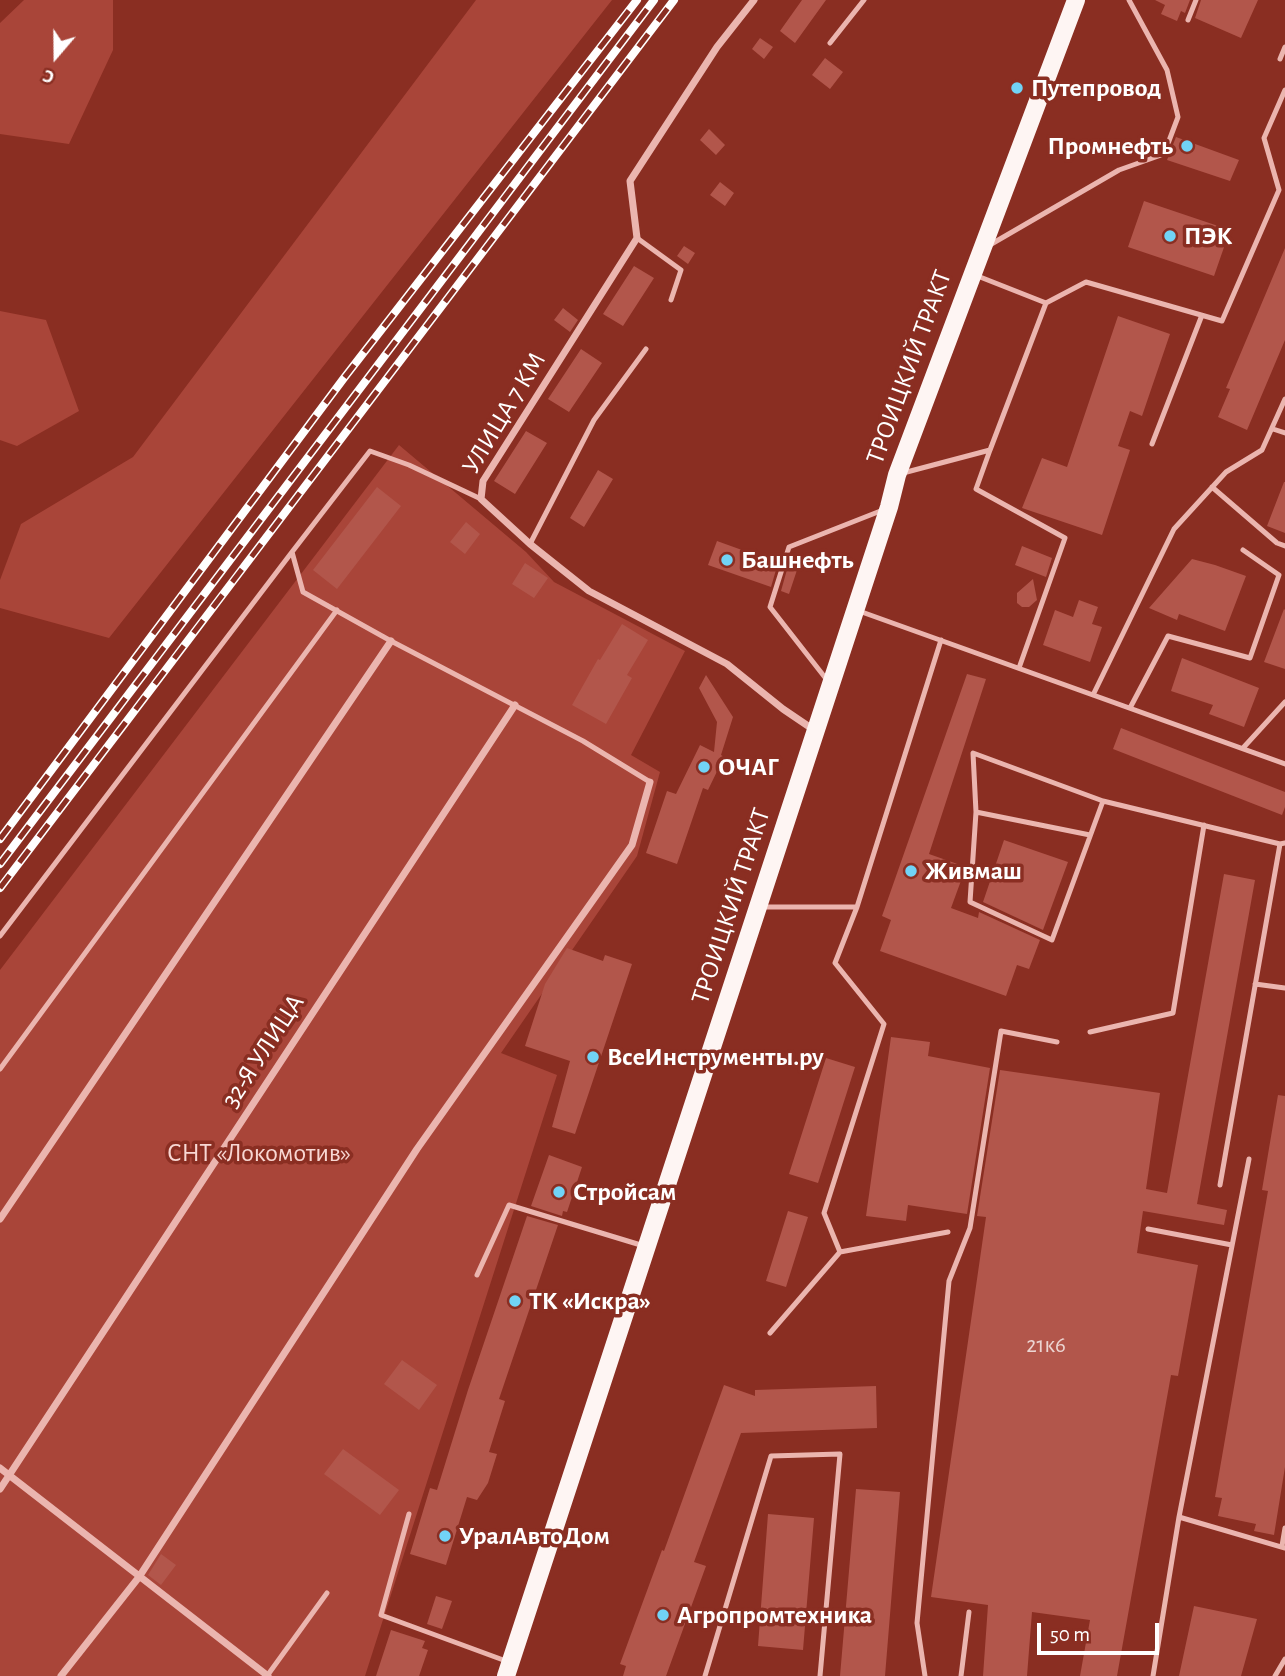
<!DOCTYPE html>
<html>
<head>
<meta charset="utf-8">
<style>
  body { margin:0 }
  #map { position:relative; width:1285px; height:1676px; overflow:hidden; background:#8a2e22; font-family:"Alegreya Sans",sans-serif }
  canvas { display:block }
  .north { position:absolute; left:21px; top:21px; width:70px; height:70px; -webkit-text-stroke:5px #8a2e22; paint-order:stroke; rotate:200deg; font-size:19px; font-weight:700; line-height:28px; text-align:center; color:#fff }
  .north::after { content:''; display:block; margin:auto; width:24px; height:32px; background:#fff; clip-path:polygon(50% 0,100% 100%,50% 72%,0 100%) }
  .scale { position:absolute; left:1037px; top:1623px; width:122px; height:32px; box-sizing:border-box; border:4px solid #fff; border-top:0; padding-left:9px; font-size:21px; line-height:24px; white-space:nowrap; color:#fff; -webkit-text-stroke:5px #8a2e22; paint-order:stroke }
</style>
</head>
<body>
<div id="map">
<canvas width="1285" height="1676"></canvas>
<div class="north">С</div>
<div class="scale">50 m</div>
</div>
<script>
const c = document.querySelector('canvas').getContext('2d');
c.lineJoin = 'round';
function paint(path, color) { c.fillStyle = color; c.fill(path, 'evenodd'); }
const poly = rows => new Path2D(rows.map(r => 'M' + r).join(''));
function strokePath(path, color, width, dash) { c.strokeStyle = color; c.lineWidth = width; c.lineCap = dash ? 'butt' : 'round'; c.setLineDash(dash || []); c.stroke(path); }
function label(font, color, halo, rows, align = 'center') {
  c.font = font + ' "Alegreya Sans",sans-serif'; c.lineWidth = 7; c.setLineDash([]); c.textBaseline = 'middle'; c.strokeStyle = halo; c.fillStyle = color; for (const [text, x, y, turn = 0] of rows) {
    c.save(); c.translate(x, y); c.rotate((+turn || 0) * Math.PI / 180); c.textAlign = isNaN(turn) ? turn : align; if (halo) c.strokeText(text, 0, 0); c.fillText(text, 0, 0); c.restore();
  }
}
paint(poly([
  [24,0,113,0,113,50,69,144,0,134,0,23],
  [476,0,612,0,109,638,0,608,0,580,21,524,133,457],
  [0,311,46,320,79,411,17,446,0,440],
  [399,445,526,552,554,582,685,651,631,755,660,772,637,856,501,1053,557,1075,365,1676,0,1676,0,970]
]), '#a94539');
paint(poly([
  [802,0,826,0,795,43,780,31],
  [1155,0,1190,0,1185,13,1181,11,1177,21,1161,14,1165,5],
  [1201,0,1258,0,1241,38,1195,18],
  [760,38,773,47,764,59,752,49],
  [825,58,843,72,830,89,812,75],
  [709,129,725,145,716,155,700,140],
  [1176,137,1239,160,1230,181,1167,160],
  [720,182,734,193,725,206,710,195],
  [1144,201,1230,230,1214,276,1128,247],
  [684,246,695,253,688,264,677,256],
  [1285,248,1285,340,1247,430,1218,417,1230,389,1226,388],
  [634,266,654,278,623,326,603,314],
  [563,308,578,320,570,332,554,320],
  [1118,316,1170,334,1142,416,1130,411,1118,446,1130,450,1102,535,1022,508,1042,458,1067,467],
  [581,349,602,363,569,412,548,399],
  [526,431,547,443,515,494,494,481],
  [598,470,613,479,584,527,570,518],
  [1284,482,1285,482,1285,533,1267,526],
  [377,487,401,506,337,589,313,570],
  [466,522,480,534,465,554,450,542],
  [717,541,778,563,771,587,708,565],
  [1022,546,1052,558,1046,577,1015,565],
  [1192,559,1215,565,1246,576,1225,631,1179,614,1177,620,1149,608],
  [525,563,548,578,534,598,512,584],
  [788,566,797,570,789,594,781,591],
  [1033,579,1037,600,1029,607,1022,607,1017,603,1017,593],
  [1079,600,1098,607,1092,624,1102,627,1090,662,1043,645,1055,610,1073,617],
  [1284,609,1285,610,1285,669,1264,662],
  [622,624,648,640,627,675,632,678,606,724,572,705,598,659,600,660],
  [1182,658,1259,688,1244,727,1209,714,1213,705,1171,691],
  [967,674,986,679,929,854,966,867,951,908,978,918,979,912,1040,940,1029,969,1017,965,1006,996,880,951,891,920,882,916],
  [706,675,733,717,721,755,724,757,708,790,703,788,677,864,646,853,667,791,676,794,700,745,714,752,717,722,699,688],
  [1121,728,1285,792,1285,807,1282,815,1113,749],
  [1004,840,1068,862,1043,930,983,902],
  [1224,874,1255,880,1197,1204,1227,1210,1224,1225,1143,1211,1137,1253,1198,1265,1178,1376,1171,1375,1117,1676,1080,1676,1090,1620,1032,1612,1027,1676,983,1676,988,1605,931,1597,986,1217,977,1216,1000,1070,1160,1093,1146,1189,1167,1193],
  [567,948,603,961,605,955,632,964,575,1134,552,1127,570,1061,525,1046,545,984],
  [891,1037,930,1042,928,1056,990,1068,967,1214,908,1205,906,1221,866,1216],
  [826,1058,855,1067,818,1183,789,1174],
  [1278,1095,1285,1096,1285,1467,1274,1535,1254,1531,1256,1524,1218,1516,1222,1498,1215,1497,1268,1191,1262,1190],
  [549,1155,582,1167,567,1212,563,1211,562,1216,531,1206],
  [788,1211,808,1217,786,1287,766,1281],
  [527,1216,558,1225,499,1399,505,1401,489,1452,497,1454,488,1483,477,1500,467,1497,446,1565,410,1554,430,1488,437,1490,468,1390],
  [402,1360,437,1385,419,1410,384,1384],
  [724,1385,755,1396,755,1390,876,1386,877,1428,741,1433,694,1562,706,1566,666,1676,623,1676,626,1666,620,1664,662,1550,664,1551],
  [343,1449,399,1490,380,1515,324,1474],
  [856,1489,900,1492,885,1676,840,1676],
  [768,1514,814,1518,803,1650,758,1646],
  [161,1554,176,1565,161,1585,148,1575],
  [436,1596,452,1601,442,1629,427,1624],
  [1194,1606,1257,1619,1241,1676,1179,1676],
  [391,1630,425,1641,422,1648,428,1650,419,1676,376,1676]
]), '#b2564b');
strokePath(poly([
  [1188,20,1196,0],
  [830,43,864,0],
  [1280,59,1285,47],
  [637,238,681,270,671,300],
  [988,246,1119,170,1164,154,1178,117,1167,70,1129,0],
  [1046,303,1086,282,1222,321,1279,190,1264,138,1285,90],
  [1273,429,1285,433],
  [1152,444,1202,315],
  [990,450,976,489,1065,538,1019,668],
  [903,473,990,450,1046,303,975,275],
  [1212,487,1277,543,1285,546],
  [481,499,409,465,370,451,292,552,303,592,391,641,583,741,650,782],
  [530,544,594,420,646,349],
  [859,611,1285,764],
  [827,680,770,607,789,547,883,510],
  [1093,695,1174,529,1226,472,1262,450,1285,399],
  [1130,708,1168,636,1250,658,1279,575,1243,550],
  [1243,748,1285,702],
  [1103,801,973,753,976,812,970,902,1052,940,1103,801,1280,844,1285,843],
  [976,812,1090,835],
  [762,907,857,907,941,640],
  [0,936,292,552],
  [1255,984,1285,988],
  [1090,1032,1173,1013,1204,825],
  [0,1069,337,610],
  [1220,1185,1280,844],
  [1148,1229,1232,1245],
  [840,1252,824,1213,884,1024,835,963,857,907],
  [477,1275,509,1205,644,1246],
  [770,1333,840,1252,948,1232],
  [409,1514,381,1615,506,1661],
  [1179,1517,1285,1548],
  [1282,1546,1285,1528],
  [267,1676,327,1593],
  [705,1676,771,1456,840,1454,820,1676],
  [925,1676,917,1623,949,1281,970,1228,1001,1031,1057,1042],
  [961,1676,969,1612],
  [1153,1676,1179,1517,1249,1159],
  [1275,1676,1285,1659]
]), '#ebb5af', 5);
strokePath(poly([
  [754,0,717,47,630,181,637,238,483,481,481,499,530,544,589,591,727,664,783,709,814,730],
  [0,1219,391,641],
  [0,1468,268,1676],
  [0,1489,515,705],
  [61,1676,139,1577,417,1149,632,845,650,782]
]), '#ebb5af', 7);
strokePath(poly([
  [506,1676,889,507,897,475,1076,0]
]), '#fef5f3', 18);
const rail = poly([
  [0,839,344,378,637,0],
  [0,864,654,0],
  [0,888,674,0]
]);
strokePath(rail, '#fff', 8);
strokePath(rail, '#8a2e22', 5, [16]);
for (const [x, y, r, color] of [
  [1017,88,7,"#71d3f6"],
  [1187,146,7,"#71d3f6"],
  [1170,236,7,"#71d3f6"],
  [727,560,7,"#71d3f6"],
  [704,767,7,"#71d3f6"],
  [911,871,7,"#71d3f6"],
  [593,1057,7,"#71d3f6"],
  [559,1192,7,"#71d3f6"],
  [515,1301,7,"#71d3f6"],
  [445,1536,7,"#71d3f6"],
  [663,1615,7,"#71d3f6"]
]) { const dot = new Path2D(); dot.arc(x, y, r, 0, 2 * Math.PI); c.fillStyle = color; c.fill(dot); strokePath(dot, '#8a2e22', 2.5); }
label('23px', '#ecd5d2', null, [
  ["21к6",1046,1345]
]);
label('bold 26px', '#fff', '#8a2e22', [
  ["Путепровод",1031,88],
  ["Промнефть",1173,146,"right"],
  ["ПЭК",1184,236],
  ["Башнефть",741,560],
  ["ОЧАГ",718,767],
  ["Живмаш",925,871],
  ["ВсеИнструменты.ру",607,1057],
  ["Стройсам",573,1192],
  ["ТК «Искра»",529,1301],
  ["УралАвтоДом",459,1536],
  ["Агропромтехника",677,1615]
], 'left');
label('26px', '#fff', '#8a2e22', [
  ["ТРОИЦКИЙ ТРАКТ",909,367,-70],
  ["УЛИЦА 7 КМ",504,413,-59],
  ["ТРОИЦКИЙ ТРАКТ",731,906,-72],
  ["32-Я УЛИЦА",263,1051,-57]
]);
label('26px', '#f8d7d3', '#8a2e22', [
  ["СНТ «Локомотив»",259,1153]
]);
</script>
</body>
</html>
